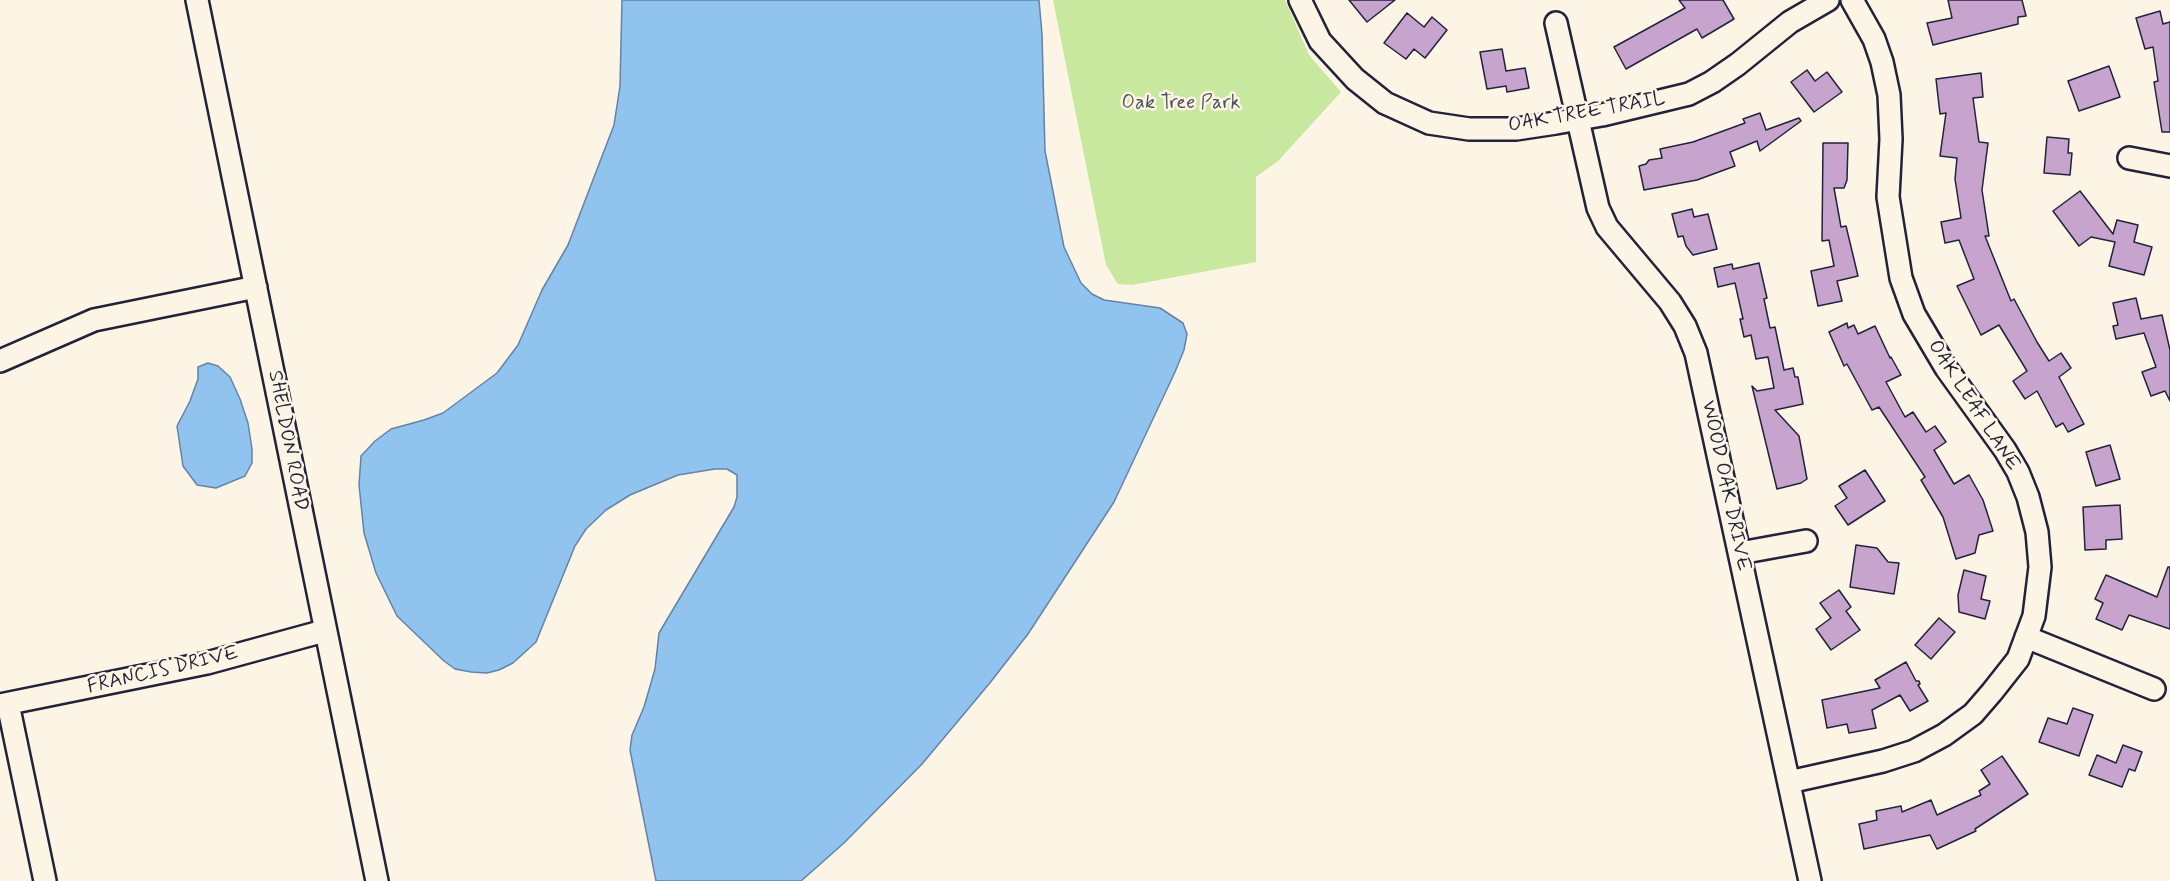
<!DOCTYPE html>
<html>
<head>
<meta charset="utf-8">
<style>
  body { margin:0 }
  canvas { display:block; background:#fcf5e5 }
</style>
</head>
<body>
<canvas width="2170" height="881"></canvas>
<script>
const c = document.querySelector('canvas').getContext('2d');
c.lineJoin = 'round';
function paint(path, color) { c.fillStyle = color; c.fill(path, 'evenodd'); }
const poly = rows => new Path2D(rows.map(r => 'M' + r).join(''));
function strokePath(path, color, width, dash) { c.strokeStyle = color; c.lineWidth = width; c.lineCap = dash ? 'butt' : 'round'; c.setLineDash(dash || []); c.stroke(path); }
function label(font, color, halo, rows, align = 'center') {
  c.font = font + ' Mynerve,sans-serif'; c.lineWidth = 5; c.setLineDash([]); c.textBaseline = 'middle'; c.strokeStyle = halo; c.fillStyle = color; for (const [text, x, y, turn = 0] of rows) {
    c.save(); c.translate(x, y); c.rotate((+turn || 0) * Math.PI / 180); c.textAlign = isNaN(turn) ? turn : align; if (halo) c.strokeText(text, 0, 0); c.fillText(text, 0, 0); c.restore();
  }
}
paint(poly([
  [1053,0,1285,0,1309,55,1341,92,1278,161,1256,177,1256,262,1132,285,1118,284,1106,265]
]), '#c8e79f');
const water = poly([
  [622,0,1039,0,1042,34,1045,151,1064,247,1081,283,1092,294,1104,300,1160,308,1183,323,1187,334,1184,350,1175,372,1114,502,1028,634,989,684,922,764,844,843,801,881,656,881,630,750,632,735,644,707,655,669,659,633,734,507,737,497,737,475,727,469,715,469,678,475,630,495,606,510,586,529,575,546,536,642,513,663,499,670,487,673,471,672,455,669,444,661,397,616,376,573,364,533,359,485,361,456,375,441,391,429,424,420,443,413,497,373,518,345,542,290,568,245,614,125,620,86,622,0],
  [208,363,218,366,230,377,240,399,248,423,252,449,252,463,245,476,216,488,197,485,183,466,177,426,190,401,198,379,198,367,208,363]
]);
paint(water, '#90c3ed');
strokePath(water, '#6483a6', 1.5);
const building = poly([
  [1349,0,1395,0,1367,22,1349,0],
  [1679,0,1723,0,1734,19,1702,38,1697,29,1626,69,1614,47,1685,8,1679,0],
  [1948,0,2022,0,2026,16,2018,17,2018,24,1933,45,1927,23,1952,18,1948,0],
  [2160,11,2163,24,2170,22,2170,132,2162,132,2154,82,2158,81,2153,47,2145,49,2136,18,2160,11],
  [1407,13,1424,27,1432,17,1447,30,1425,58,1414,49,1406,59,1384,43,1407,13],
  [1502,49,1506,71,1525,68,1529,88,1507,92,1506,86,1487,89,1480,52,1502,49],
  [2109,66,2120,97,2079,111,2068,81,2109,66],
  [1807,70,1815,81,1827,72,1842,92,1814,112,1791,82,1807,70],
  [1981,73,1983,97,1973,98,1979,142,1988,143,1982,190,1989,236,1985,236,2011,301,2014,299,2037,342,2049,361,2061,353,2071,368,2059,377,2084,424,2068,432,2063,423,2056,427,2037,391,2025,399,2013,381,2027,371,1999,325,1981,335,1957,286,1974,279,1959,240,1945,243,1941,222,1961,218,1955,179,1957,158,1940,156,1946,113,1940,114,1936,79,1981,73],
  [1760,113,1766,130,1799,118,1801,121,1760,151,1757,141,1730,152,1735,166,1697,180,1644,190,1639,166,1646,164,1649,160,1662,158,1660,149,1693,142,1745,123,1743,119,1760,113],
  [2047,137,2069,139,2068,153,2072,153,2070,175,2044,173,2047,137],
  [1823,143,1848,143,1847,180,1844,188,1834,188,1841,227,1846,226,1858,276,1837,281,1842,301,1818,306,1811,271,1834,266,1829,240,1822,241,1823,143],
  [2080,191,2113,234,2117,220,2138,225,2134,242,2152,247,2144,275,2109,266,2115,242,2091,237,2079,246,2053,211,2080,191],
  [1692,209,1694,217,1708,214,1717,249,1693,255,1686,246,1683,236,1678,237,1672,214,1692,209],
  [1759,263,1767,298,1764,299,1770,328,1775,327,1784,370,1793,368,1795,377,1798,377,1803,404,1775,410,1799,436,1807,479,1801,483,1777,489,1752,386,1757,391,1774,388,1768,357,1756,359,1751,335,1744,337,1740,319,1743,319,1735,283,1718,287,1714,268,1732,264,1733,269,1759,263],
  [2136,298,2141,319,2162,315,2170,350,2170,401,2165,391,2151,396,2142,372,2156,367,2144,333,2116,339,2113,326,2118,325,2113,303,2136,298],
  [1847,323,1848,328,1854,325,1858,334,1875,326,1890,358,1891,357,1901,375,1886,382,1905,417,1913,412,1926,432,1935,426,1946,442,1934,450,1954,484,1969,475,1983,500,1993,531,1979,535,1975,553,1956,559,1943,517,1921,480,1925,477,1879,407,1872,410,1847,364,1844,366,1829,332,1847,323],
  [2110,445,2120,479,2096,486,2086,452,2110,445],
  [1865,470,1885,501,1848,525,1835,506,1847,498,1839,486,1865,470],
  [2120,505,2122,539,2106,540,2106,549,2085,550,2083,507,2120,505],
  [1856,545,1877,548,1888,562,1899,563,1894,594,1850,587,1856,545],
  [2168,567,2170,567,2170,629,2129,615,2122,630,2096,619,2103,603,2095,599,2106,575,2157,597,2168,567],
  [1964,570,1986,576,1981,599,1990,601,1985,619,1959,612,1958,595,1964,570],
  [1839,590,1851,607,1846,611,1860,630,1831,650,1816,629,1831,618,1820,603,1839,590],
  [1939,618,1955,632,1931,659,1915,645,1939,618],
  [1906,662,1916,681,1919,681,1920,684,1918,685,1928,701,1910,711,1900,695,1872,710,1876,728,1849,733,1847,724,1827,728,1822,700,1880,688,1875,680,1906,662],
  [2073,708,2093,715,2079,756,2039,742,2048,718,2067,724,2073,708],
  [2123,745,2142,752,2135,771,2129,769,2122,787,2089,775,2097,755,2116,763,2123,745],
  [2002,756,2028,794,1975,829,1976,831,1937,849,1930,835,1864,849,1859,824,1877,820,1876,811,1901,806,1902,812,1931,800,1937,815,1981,795,1979,791,1990,784,1981,770,2002,756]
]);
paint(building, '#c7a4ce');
strokePath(building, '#22223b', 1.5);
const street = poly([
  [197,0,377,881],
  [1300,0,1320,41,1355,79,1385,103,1429,123,1469,129,1516,129,1556,123,1602,115,1689,94,1712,82,1738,64,1790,22,1828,0],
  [1556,23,1598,208,1607,227,1670,302,1685,326,1696,353,1810,881],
  [2129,158,2170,166],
  [0,361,94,320,256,287],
  [1740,553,1806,541],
  [2026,637,2154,689],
  [8,704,45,881],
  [0,705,207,663,324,631],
  [1789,782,1883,761,1914,751,1944,735,1973,714,1992,692,2018,659,2034,616,2040,567,2037,532,2028,497,2018,472,2005,450,1946,368,1914,314,1901,278,1888,197,1891,139,1889,95,1882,62,1874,39,1852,0]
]);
strokePath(street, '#22223b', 26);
strokePath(street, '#fcf5e5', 21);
label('20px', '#4c5354', '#fcf5e5', [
  ["Oak Tree Park",1181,104]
]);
label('20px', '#22223b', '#fcf5e5', [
  ["OAK TREE TRAIL",1587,113,-10],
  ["OAK LEAF LANE",1973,406,57],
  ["SHELDON ROAD",287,441,79],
  ["WOOD OAK DRIVE",1725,486,78],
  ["FRANCIS DRIVE",163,671,-13]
]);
</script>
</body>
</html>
